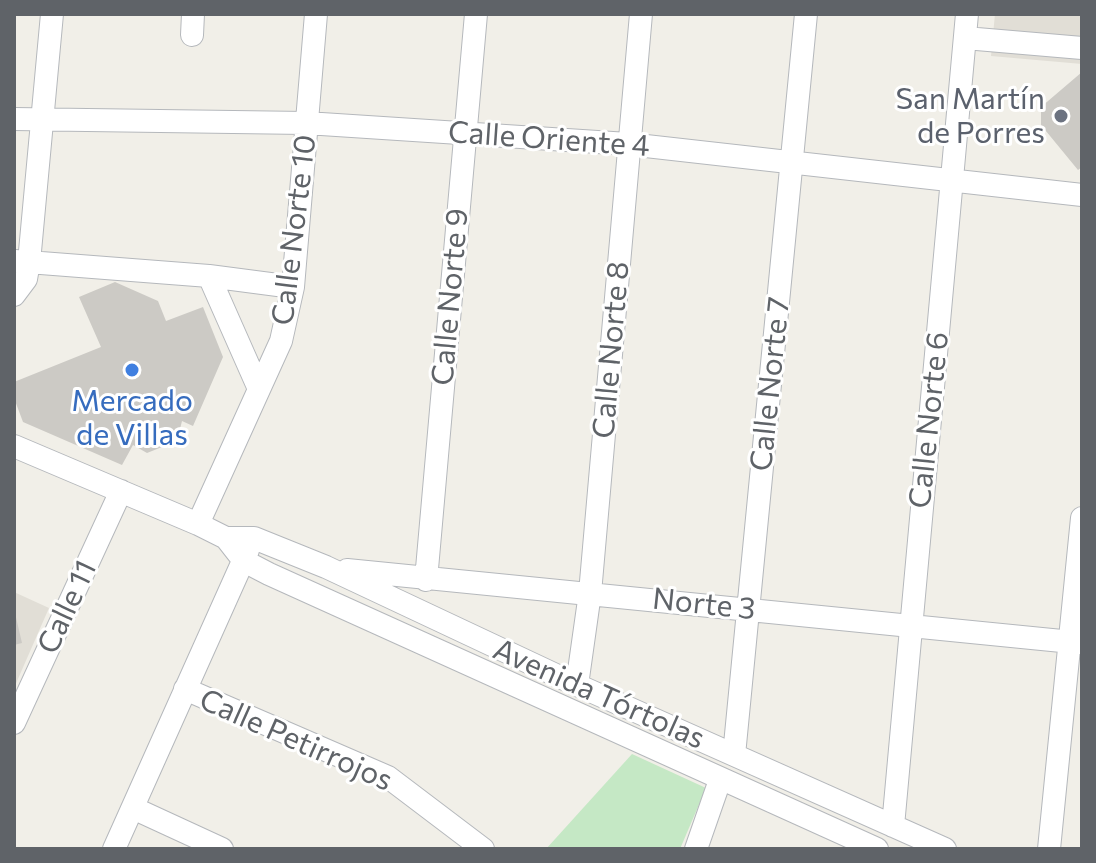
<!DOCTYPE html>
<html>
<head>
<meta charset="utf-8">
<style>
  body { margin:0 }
  #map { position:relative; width:1096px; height:863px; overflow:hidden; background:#f1efe8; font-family:Commissioner,sans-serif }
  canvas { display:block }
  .frame { position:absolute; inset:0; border:16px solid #5f6368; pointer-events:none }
</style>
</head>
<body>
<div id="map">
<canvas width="1096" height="863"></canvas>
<div class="frame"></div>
</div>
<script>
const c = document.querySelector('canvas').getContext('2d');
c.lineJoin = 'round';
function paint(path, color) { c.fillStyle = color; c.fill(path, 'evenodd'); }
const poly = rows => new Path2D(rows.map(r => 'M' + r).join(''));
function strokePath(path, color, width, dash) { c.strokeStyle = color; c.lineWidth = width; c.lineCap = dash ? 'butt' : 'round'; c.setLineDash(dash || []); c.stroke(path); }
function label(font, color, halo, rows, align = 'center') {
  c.font = font + ' Commissioner,sans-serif'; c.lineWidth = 6; c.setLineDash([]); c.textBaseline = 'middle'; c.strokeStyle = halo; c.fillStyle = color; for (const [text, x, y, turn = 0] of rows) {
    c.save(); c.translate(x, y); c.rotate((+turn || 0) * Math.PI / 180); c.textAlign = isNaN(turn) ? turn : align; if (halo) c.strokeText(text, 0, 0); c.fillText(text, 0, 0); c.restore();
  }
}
paint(poly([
  [995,14,1082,14,1082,64,991,56],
  [14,592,49,608,14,688]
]), '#e1ded6');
paint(poly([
  [632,754,706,788,680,849,546,849]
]), '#c5e8c5');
paint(poly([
  [1082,72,1082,167,1078,170,1041,125,1041,107],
  [115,282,158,301,166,321,203,307,223,357,193,426,182,421,177,441,147,453,133,445,122,465,23,422,14,398,14,382,101,347,79,297],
  [14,609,22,643,14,645]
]), '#cccac5');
const minor = poly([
  [192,35,193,14],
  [965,38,1082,48],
  [14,119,306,123,628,144,1082,195],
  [15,261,209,276,293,287],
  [209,276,259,389],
  [14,295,26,279,29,262,52,14],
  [14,446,198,524,226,538,244,561,269,574,877,849],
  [198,524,281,341,293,287,316,14],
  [226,538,254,538,326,567,577,685,945,849],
  [347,570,1082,643],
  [426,580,476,14],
  [577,685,590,593,641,14],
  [185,689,388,777,483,849],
  [14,723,121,491],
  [734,755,806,14],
  [133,808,222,849],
  [893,826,967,14],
  [114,849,248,550],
  [696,849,720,780],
  [1049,849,1082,518]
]);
strokePath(minor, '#b5b8bc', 24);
strokePath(minor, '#fff', 22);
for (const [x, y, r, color] of [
  [1061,116,8,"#6b7280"],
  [132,370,8,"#3f7fe0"]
]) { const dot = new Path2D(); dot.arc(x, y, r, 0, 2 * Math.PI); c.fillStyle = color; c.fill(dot); strokePath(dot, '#fff', 3); }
label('30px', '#5b616d', '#fff', [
  ["San Martín",1045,99],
  ["de Porres",1045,133]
], 'right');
label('30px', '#5f6368', '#fff', [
  ["Calle Oriente 4",549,139,4],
  ["Calle Norte 10",294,230,-83],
  ["Calle Norte 9",450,297,-85],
  ["Calle Norte 8",611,350,-85],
  ["Calle Norte 7",770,384,-84],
  ["Calle Norte 6",929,420,-84],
  ["Norte 3",704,604,6],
  ["Calle 11",67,607,-65],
  ["Avenida Tórtolas",599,694,24],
  ["Calle Petirrojos",296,740,24]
]);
label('30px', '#366cbe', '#fff', [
  ["Mercado",132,401],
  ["de Villas",132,435]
]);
</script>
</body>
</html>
